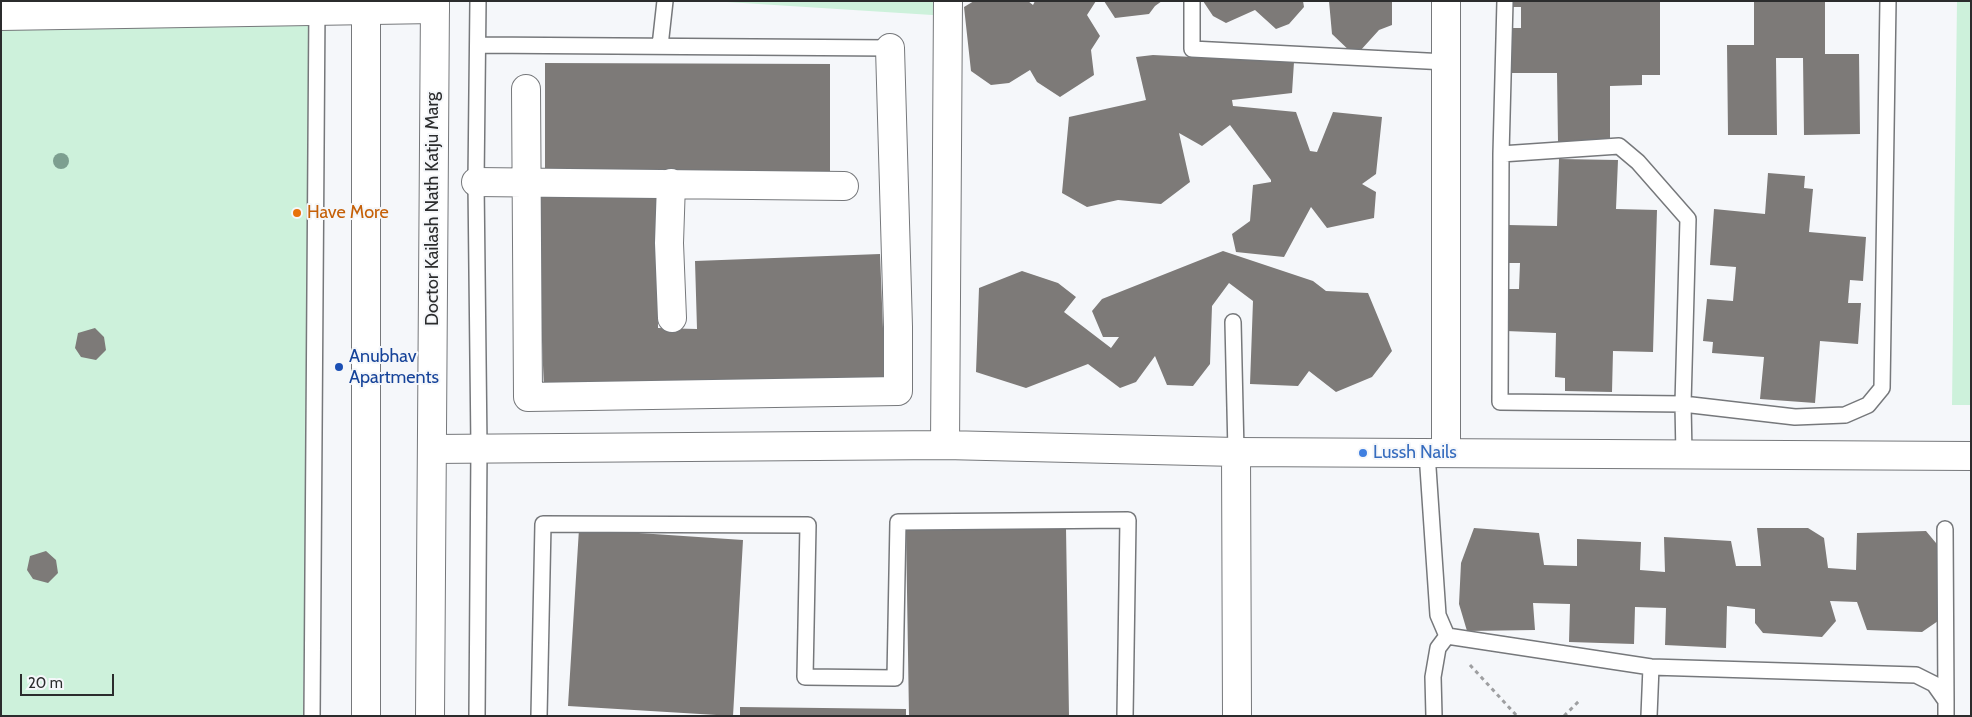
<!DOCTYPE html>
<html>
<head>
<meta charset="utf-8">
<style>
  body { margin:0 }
  #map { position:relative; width:1972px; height:717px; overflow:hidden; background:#f5f7fa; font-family:Cabin,sans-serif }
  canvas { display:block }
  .frame { position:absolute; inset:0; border:2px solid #2b2c2d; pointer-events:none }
  .scale { position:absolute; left:20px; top:674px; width:94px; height:22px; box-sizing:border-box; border:2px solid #2b2c2d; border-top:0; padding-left:6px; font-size:15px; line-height:18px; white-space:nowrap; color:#2b2c2d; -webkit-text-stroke:4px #f5f7fa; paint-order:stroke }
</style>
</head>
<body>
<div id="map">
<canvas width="1972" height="717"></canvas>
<div class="frame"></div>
<div class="scale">20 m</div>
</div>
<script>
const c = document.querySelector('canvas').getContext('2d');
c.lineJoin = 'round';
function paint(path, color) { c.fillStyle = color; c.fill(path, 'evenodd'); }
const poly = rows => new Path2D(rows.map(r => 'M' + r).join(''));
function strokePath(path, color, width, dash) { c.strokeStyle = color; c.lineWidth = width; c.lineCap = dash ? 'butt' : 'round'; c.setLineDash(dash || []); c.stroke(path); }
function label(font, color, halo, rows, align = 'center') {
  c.font = font + ' Cabin,sans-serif'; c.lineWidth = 4; c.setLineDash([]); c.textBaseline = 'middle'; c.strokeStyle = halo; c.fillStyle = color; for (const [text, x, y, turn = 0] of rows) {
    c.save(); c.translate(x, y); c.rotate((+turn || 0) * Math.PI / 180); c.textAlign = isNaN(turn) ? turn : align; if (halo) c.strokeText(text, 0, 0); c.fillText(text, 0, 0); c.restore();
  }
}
paint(poly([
  [711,1,948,1,948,16],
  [1957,1,1971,1,1971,405,1952,405],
  [312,16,303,716,1,716,1,26]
]), '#cdf1db');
paint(poly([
  [974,1,1028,1,1033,5,1035,1,1096,1,1087,15,1100,36,1091,50,1094,75,1060,97,1037,82,1030,70,1009,83,991,85,971,71,964,7],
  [1104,1,1162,1,1155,6,1149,14,1115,18],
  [1203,1,1303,1,1304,7,1289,24,1276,29,1255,10,1226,23,1213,16],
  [1329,1,1392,1,1392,25,1379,30,1360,51,1353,54,1332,34],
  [1511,1,1660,1,1660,75,1642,75,1642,85,1610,86,1610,141,1558,142,1557,73,1512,73,1511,28,1521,28,1521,7,1511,7],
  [1754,1,1825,1,1825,54,1859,54,1860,134,1804,135,1803,58,1776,58,1777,135,1728,135,1727,45,1754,45],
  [1153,55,1294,62,1292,93,1232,100,1233,106,1296,112,1310,151,1317,152,1333,112,1382,117,1376,174,1362,184,1376,192,1374,218,1327,228,1311,207,1284,257,1236,252,1232,234,1250,221,1253,185,1271,182,1271,180,1230,125,1202,146,1179,133,1190,182,1161,204,1118,200,1087,207,1062,193,1069,117,1146,100,1136,57],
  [545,63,830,64,830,183,545,181],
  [1559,159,1618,160,1616,209,1657,210,1653,352,1613,351,1612,392,1565,391,1565,378,1555,377,1556,333,1506,331,1507,289,1519,289,1520,263,1507,263,1508,225,1557,226],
  [1768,173,1805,176,1804,188,1813,189,1809,232,1866,237,1863,281,1850,280,1848,303,1861,303,1858,344,1820,341,1815,403,1760,399,1764,357,1712,353,1713,342,1703,341,1707,299,1733,301,1736,267,1710,265,1714,209,1765,214],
  [536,192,657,193,658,328,697,329,695,261,880,254,885,378,544,390],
  [1223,251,1313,281,1326,291,1368,293,1392,351,1372,377,1336,392,1309,371,1298,386,1250,384,1253,301,1229,283,1212,306,1210,364,1193,386,1167,385,1155,356,1136,382,1120,388,1088,364,1026,388,976,372,979,288,1022,271,1058,283,1076,297,1064,312,1111,348,1119,337,1103,337,1092,311,1102,299],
  [95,328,104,337,106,350,96,360,81,357,75,348,78,333],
  [1066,528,1069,716,909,716,906,530],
  [1474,528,1539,533,1544,565,1577,566,1577,539,1641,542,1640,570,1665,572,1664,537,1731,541,1736,566,1761,566,1757,528,1808,528,1824,538,1828,568,1856,570,1857,533,1926,531,1941,549,1938,621,1922,632,1867,630,1857,602,1830,601,1836,621,1822,637,1763,633,1755,623,1755,609,1727,606,1726,648,1665,645,1666,608,1635,607,1634,644,1569,642,1570,604,1533,603,1535,630,1467,631,1459,604,1461,563],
  [579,529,743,540,733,716,568,706],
  [46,551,56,560,58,573,48,583,33,579,27,570,30,556],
  [740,707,906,709,906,716,740,716]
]), '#7d7a78');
const lane = poly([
  [1192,1,1192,49,1446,62],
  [1505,1,1501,154,1500,402,1683,404,1795,417,1845,415,1868,405,1882,388,1888,1],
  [478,45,890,48],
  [660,46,665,1],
  [1501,154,1619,146,1638,162,1688,219,1683,404,1684,455],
  [1233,322,1236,452],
  [1427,453,1438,615,1447,636],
  [1945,529,1946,701],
  [1447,636,1651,667,1916,675,1934,684,1946,701,1946,716],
  [312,716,317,5],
  [477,716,479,448,476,182,478,1],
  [539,716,543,524,808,525,805,677,895,678,898,522,1128,520,1125,716],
  [1434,716,1433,677,1438,648,1447,636],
  [1649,716,1651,667]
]);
const street = poly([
  [1,16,435,9],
  [526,89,528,397,898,391,898,327,890,48],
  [476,182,844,186],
  [671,183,669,243,672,318],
  [945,445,948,1],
  [432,449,945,445,1236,452,1971,456],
  [1236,452,1237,716],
  [1446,453,1446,1]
]);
const primary = poly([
  [366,716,366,1],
  [430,716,435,1]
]);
strokePath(lane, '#76787b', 18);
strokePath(street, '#76787b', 30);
strokePath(primary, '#76787b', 30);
strokePath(poly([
  [1470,665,1517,716],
  [1564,716,1579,701]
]), '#9e9fa1', 3, [4, 4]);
strokePath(lane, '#fff', 15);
strokePath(street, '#fff', 28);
strokePath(primary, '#fff', 28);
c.fillStyle = '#7d9f90';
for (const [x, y] of [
  [61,161]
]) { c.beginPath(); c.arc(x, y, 8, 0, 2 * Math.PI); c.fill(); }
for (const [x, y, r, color] of [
  [297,213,5,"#e8710a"],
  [339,367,5,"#1a4fb4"],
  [1363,453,5,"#3f7fe0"]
]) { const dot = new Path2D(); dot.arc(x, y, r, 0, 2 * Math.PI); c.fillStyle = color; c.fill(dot); strokePath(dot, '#f5f7fa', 2); }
label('18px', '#2b2c2d', '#f5f7fa', [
  ["Doctor Kailash Nath Katju Marg",433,209,-90]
]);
label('18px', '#c56008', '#f5f7fa', [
  ["Have More",307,213]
], 'left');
label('18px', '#164399', '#f5f7fa', [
  ["Anubhav",349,357],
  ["Apartments",349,378]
], 'left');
label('18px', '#366cbe', '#f5f7fa', [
  ["Lussh Nails",1373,453]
], 'left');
</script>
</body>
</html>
